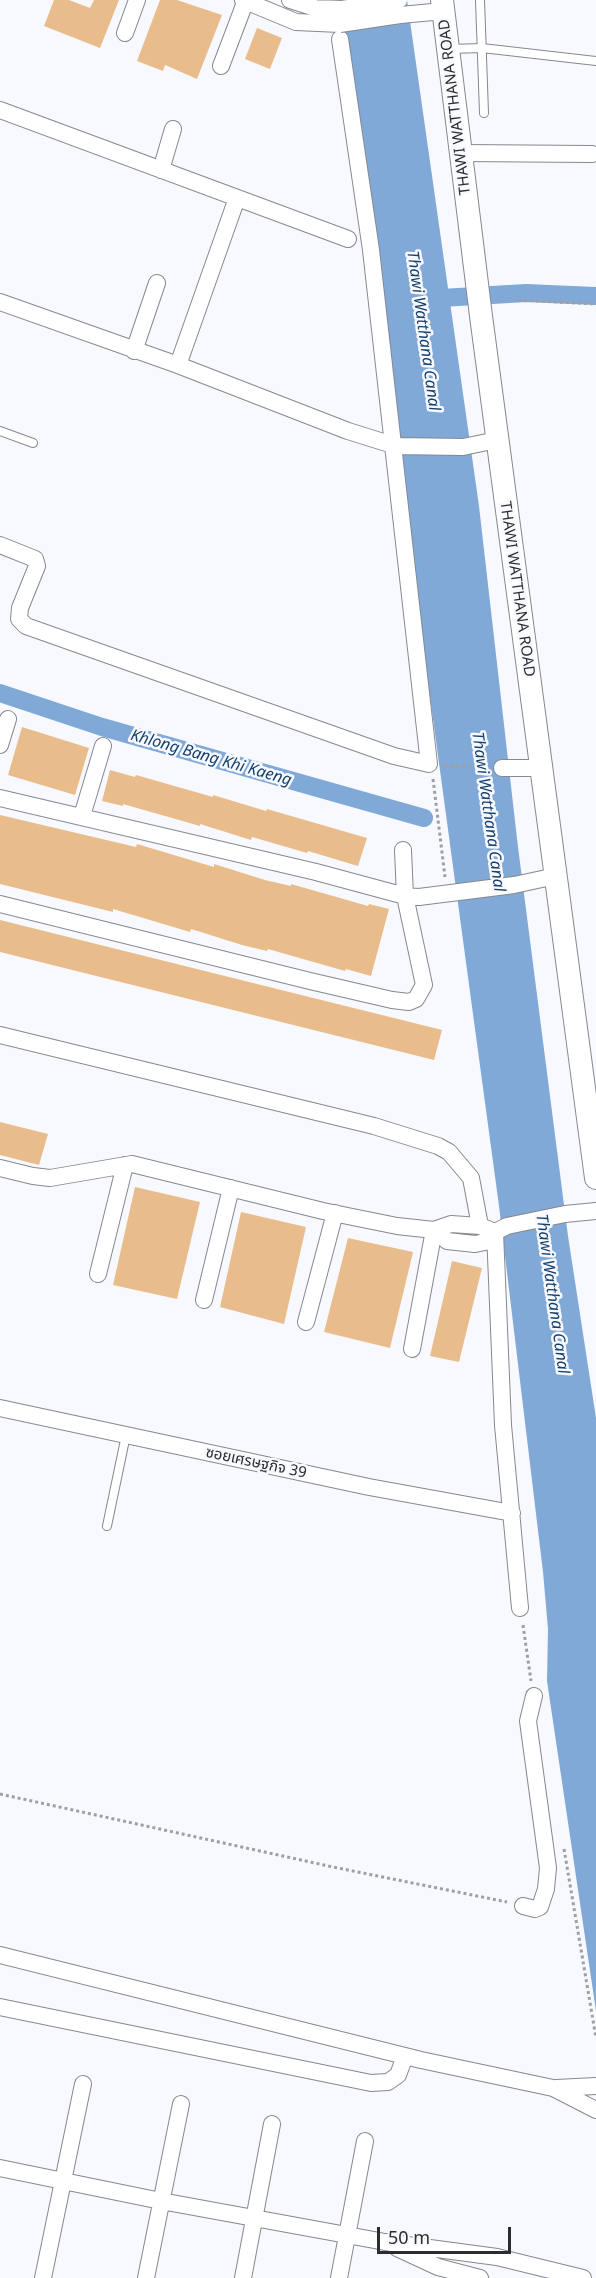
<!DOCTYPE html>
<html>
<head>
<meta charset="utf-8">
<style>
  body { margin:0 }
  #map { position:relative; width:596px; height:2278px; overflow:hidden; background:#f7f9fe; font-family:"Noto Sans",sans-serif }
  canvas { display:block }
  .scale { position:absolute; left:377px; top:2227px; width:134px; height:27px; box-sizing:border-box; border:3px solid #2b2c2f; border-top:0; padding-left:8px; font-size:18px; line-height:21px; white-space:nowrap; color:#2b2c2f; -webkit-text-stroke:4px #f7f9fe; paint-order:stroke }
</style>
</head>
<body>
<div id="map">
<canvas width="596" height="2278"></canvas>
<div class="scale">50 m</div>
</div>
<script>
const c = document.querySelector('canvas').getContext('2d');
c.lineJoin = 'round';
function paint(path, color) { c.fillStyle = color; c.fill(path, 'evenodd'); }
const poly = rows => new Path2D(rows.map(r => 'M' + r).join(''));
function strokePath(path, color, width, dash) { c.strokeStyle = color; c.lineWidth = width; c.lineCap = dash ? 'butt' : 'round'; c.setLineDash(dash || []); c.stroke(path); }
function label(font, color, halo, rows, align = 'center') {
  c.font = font + ' "Noto Sans","Noto Sans Thai",sans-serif'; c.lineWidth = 5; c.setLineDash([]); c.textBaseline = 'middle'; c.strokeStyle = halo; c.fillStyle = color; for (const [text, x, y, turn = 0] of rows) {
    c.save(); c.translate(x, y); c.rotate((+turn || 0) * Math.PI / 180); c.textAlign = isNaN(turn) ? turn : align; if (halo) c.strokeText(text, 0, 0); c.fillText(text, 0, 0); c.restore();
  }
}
paint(poly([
  [339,0,407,0,479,506,518,847,568,1236,596,1418,596,2011,547,1681,548,1629,543,1572,499,1206,397,453]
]), '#80a9d8');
strokePath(poly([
  [424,299,526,293,596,296],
  [0,693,102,727,424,818]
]), '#80a9d8', 18);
paint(poly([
  [54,0,69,0,90,8,94,0,119,0,100,48,44,26],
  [160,0,177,0,222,15,197,79,165,65,163,71,137,61],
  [257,28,282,38,270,69,245,59],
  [22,727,89,748,75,795,8,775],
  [110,770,135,777,136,775,213,797,213,795,266,811,267,809,367,838,358,866,308,851,307,853,252,837,251,840,200,824,200,826,123,804,123,806,102,801],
  [0,815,136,847,137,844,214,867,214,864,265,880,291,886,291,884,368,906,369,904,389,909,371,976,346,969,345,971,268,949,267,951,242,945,191,929,190,932,113,909,113,912,0,884],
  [0,920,442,1030,434,1060,0,952],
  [0,1122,48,1134,39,1165,0,1155],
  [135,1187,200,1202,177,1299,113,1285],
  [241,1212,306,1227,284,1324,220,1307],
  [348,1238,413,1252,390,1348,324,1332],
  [452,1261,482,1268,459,1362,430,1356]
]), '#e9bc8c');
const service = poly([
  [480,0,484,113],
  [450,49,482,48,596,61],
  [0,431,33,443],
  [107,1526,126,1435]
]);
const minor = poly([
  [243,0,296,22,340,24],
  [290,0,315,8,342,9],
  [400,15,444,11],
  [125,33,137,0],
  [221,66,246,0],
  [0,110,348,239],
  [460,153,592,154],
  [161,170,173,129],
  [0,302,178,365,348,431,396,446,463,447,497,440],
  [134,351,157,283],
  [178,365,237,198],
  [0,545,35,559,37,566,20,608,19,619,26,626,394,756,429,764,371,250,340,39],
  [0,745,8,719],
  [502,768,541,768],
  [0,798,316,872,405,896,419,897,514,885,556,876],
  [82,816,103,746],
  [0,904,310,981,392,1000,409,1002,416,999,424,985,405,896,403,850],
  [0,1035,374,1126,438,1146,449,1152,471,1178,480,1226],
  [0,1168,33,1176,50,1178,132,1164,323,1211,397,1226,434,1230,451,1224,480,1226,495,1232],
  [434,1230,447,1241,475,1244,485,1242,495,1232,507,1226,565,1214,596,1211],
  [495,1232,503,1425,520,1608],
  [98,1274,125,1165],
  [204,1300,231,1188],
  [306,1322,335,1213],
  [412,1349,434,1230],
  [0,1408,369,1487,512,1513],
  [523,1906,535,1909,540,1907,546,1889,548,1868,528,1721,534,1696],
  [0,1955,421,2060,553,2088,596,2110],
  [0,2007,371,2083,388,2082,398,2075,405,2056],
  [556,2088,596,2086],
  [0,2168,161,2201,385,2242,497,2257,583,2278],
  [397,2248,438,2267,480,2278],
  [43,2278,83,2084],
  [146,2278,181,2104],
  [243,2278,272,2124],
  [339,2278,365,2141]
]);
const secondary = poly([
  [442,0,481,316,596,1178]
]);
strokePath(service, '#858890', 10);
strokePath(minor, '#858890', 18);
strokePath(secondary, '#858890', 24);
strokePath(poly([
  [518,300,596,304],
  [444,766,485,767],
  [433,779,445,877],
  [523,1625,531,1681],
  [0,1794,333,1867,507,1902],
  [564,1849,596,2038]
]), '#9e9fa3', 3, [3, 3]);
strokePath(service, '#fff', 8);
strokePath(minor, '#fff', 16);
strokePath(secondary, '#fff', 22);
const minorBridge = poly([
  [342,9,399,0],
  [340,24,400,15]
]);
strokePath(minorBridge, '#858890', 18, []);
strokePath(minorBridge, '#fff', 16);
label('15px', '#2b2c2f', '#f7f9fe', [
  ["THAWI WATTHANA ROAD",455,107,-97],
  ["THAWI WATTHANA ROAD",517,589,82],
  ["ซอยเศรษฐกิจ 39",256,1463,12]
]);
label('italic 16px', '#143f6b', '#f7f9fe', [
  ["Thawi Watthana Canal",423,331,82],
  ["Khlong Bang Khi Kaeng",211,758,16],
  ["Thawi Watthana Canal",488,812,82],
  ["Thawi Watthana Canal",552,1294,82]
]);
</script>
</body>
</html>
